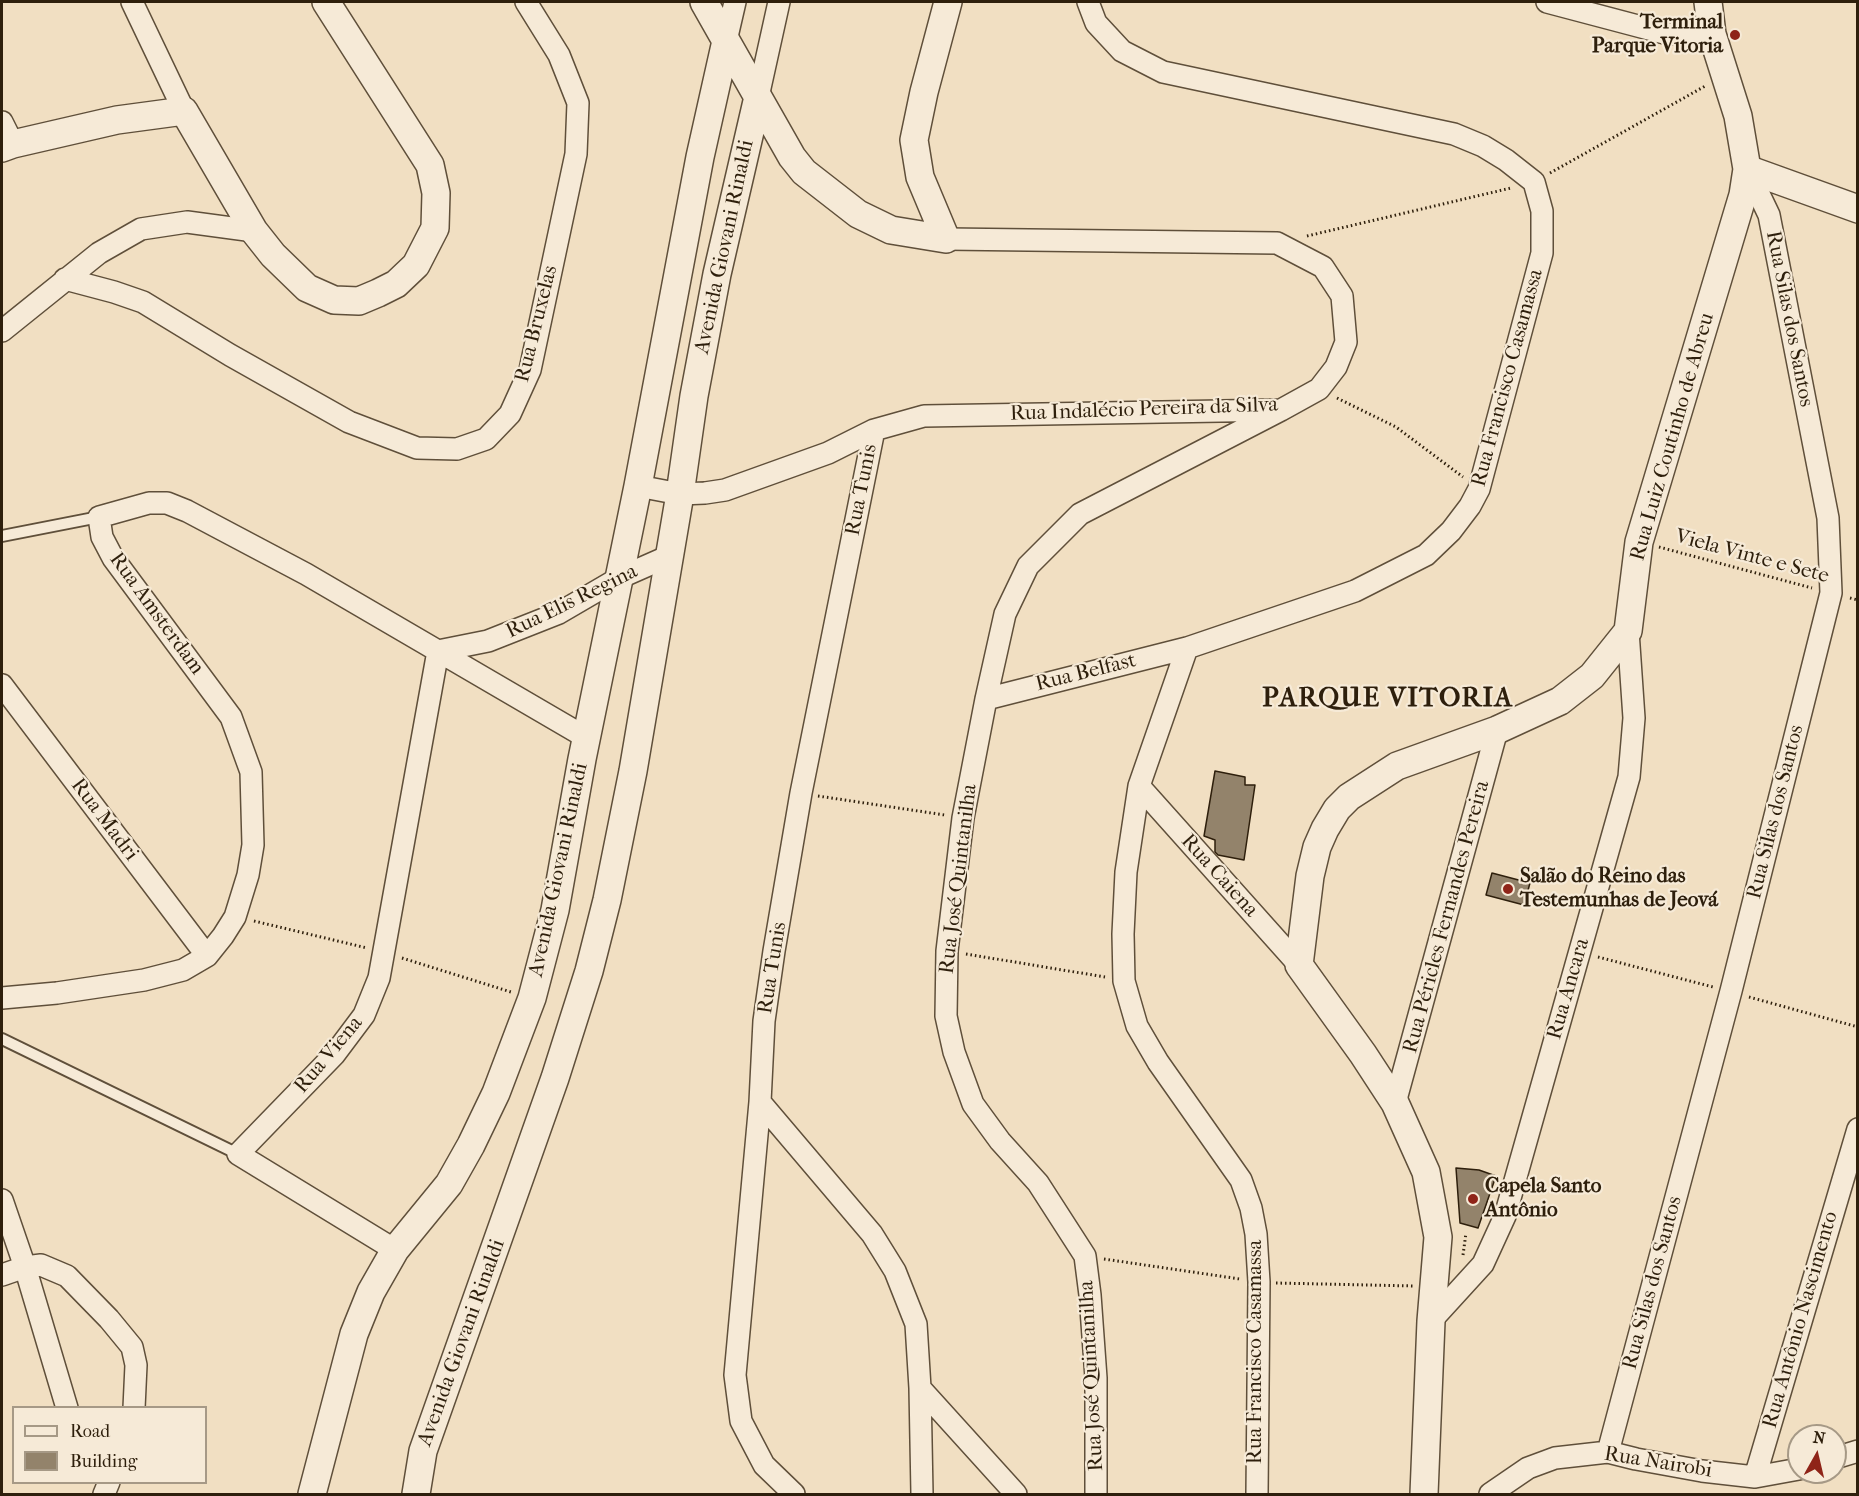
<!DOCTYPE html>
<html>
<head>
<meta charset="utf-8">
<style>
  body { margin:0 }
  #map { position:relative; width:1859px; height:1496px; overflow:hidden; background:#f1dfc2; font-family:"IM FELL French Canon",serif }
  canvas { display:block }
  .frame { position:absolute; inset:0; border:3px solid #2e1f0c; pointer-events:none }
  .legend { position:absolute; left:12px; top:1406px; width:195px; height:78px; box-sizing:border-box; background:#f6ead7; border:2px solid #a69986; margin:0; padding:8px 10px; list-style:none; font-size:18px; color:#2e1f0c }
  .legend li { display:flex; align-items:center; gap:12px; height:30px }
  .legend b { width:30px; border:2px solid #a69986 }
  .north { position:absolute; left:1787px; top:1424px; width:60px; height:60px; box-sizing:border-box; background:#f6ead7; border:2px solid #a69986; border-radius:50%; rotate:8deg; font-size:16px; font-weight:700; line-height:24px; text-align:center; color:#2e1f0c }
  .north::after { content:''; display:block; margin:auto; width:21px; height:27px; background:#8f2418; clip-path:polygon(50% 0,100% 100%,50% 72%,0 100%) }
</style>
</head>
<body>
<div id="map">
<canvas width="1859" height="1496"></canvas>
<div class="frame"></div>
<ul class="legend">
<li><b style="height:8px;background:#f6ead7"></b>Road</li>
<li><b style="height:16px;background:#93836b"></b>Building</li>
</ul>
<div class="north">N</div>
</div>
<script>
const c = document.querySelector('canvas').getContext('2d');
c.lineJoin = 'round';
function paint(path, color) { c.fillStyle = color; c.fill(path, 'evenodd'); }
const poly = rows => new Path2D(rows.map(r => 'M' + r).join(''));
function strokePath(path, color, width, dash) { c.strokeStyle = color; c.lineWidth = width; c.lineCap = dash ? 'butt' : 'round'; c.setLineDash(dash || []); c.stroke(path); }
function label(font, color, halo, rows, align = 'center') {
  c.font = font + ' "IM FELL French Canon",serif'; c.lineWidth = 4.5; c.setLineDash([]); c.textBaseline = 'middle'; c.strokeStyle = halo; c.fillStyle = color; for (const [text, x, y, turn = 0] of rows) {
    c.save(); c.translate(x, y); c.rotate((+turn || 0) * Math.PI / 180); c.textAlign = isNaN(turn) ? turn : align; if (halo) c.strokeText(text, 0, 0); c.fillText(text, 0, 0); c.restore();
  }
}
const building = poly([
  [1215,771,1245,777,1245,785,1255,785,1244,860,1218,855,1215,852,1215,840,1204,836,1215,771],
  [1492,873,1530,883,1524,905,1486,895,1492,873],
  [1456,1168,1479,1170,1496,1176,1478,1228,1460,1223,1456,1168]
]);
paint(building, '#93836b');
strokePath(building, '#2e1f0c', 1.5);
const service = poly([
  [2,536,99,517],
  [2,1039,238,1154]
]);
const minor = poly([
  [132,2,184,111],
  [1547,2,1668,34,1712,34],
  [726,41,735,2],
  [758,97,779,2],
  [2,122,13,144],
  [65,279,114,292,143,302,230,355,349,422,417,448,457,449,486,439,510,414,530,370,576,154,578,103,559,55,526,2],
  [2,331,99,253,141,229,187,222,254,231],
  [638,486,680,494,705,493,725,490,828,453,874,430,924,416,1281,410,1319,389,1336,367,1346,342,1342,296,1323,267,1277,243,946,239],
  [1187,648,1139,786,1126,872,1123,934,1124,981,1137,1026,1158,1062,1241,1180,1251,1208,1256,1234,1259,1282,1257,1494],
  [438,651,488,641,559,613,619,578,669,556],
  [2,685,207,956],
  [986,699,1187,648,1355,591,1426,555,1451,531,1470,506,1479,489,1542,253,1542,211,1534,182,1506,160,1483,146,1454,134,1163,72,1122,51,1096,23,1088,2],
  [1139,786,1299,965],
  [2,998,57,993,144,980,183,970,207,956,223,936,235,917,248,875,253,845,251,772,231,717,113,558,102,537,99,517,149,503,167,503,187,511,306,574,587,738],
  [760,1102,872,1234,895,1271,916,1324,920,1388,922,1494],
  [1395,1103,1497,730],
  [2,1200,25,1267,67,1408],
  [395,1250,238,1154,334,1055,364,1015,379,978,438,651],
  [2,1275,25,1267,41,1265,67,1276,109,1319,132,1347,136,1365,134,1408],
  [1431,1321,1483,1264,1505,1216,1629,777,1634,718,1628,631],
  [920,1388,1016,1494],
  [1608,1452,1731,991,1831,593,1828,518,1769,215,1747,169],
  [1835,1458,1858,1451],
  [1755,1477,1858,1129],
  [104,1494,109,1482],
  [794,1494,764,1465,741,1421,735,1375,760,1102,764,1021,774,951,801,793,874,430],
  [1096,1494,1096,1378,1090,1295,1085,1256,1038,1183,1000,1141,973,1104,954,1052,946,1016,947,951,963,818,986,699,1005,614,1028,566,1080,514,1281,410],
  [1490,1494,1528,1468,1555,1458,1608,1452,1636,1459,1702,1471,1755,1477,1799,1469]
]);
const tertiary = poly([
  [704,2,792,157,804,172,858,214,891,230,946,239],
  [2,148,13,144,117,120,184,111,254,231,273,255,307,288,334,300,359,301,378,293,396,284,416,265,435,228,436,193,430,165,326,2],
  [1747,169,1858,209],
  [946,239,920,177,914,140,924,92,948,2],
  [312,1494,354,1334,371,1292,395,1250,449,1184,471,1145,496,1093,532,998,555,910,582,759,638,486,700,157,726,41],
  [416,1494,423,1451,555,1078,589,971,607,900,633,771,680,494,694,396,717,274,758,97],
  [1424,1494,1431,1321,1438,1237,1426,1172,1395,1103,1363,1054,1299,965,1310,876,1317,847,1325,829,1337,809,1349,797,1397,766,1497,730,1560,701,1592,676,1628,631,1639,542,1743,195,1747,169,1738,116,1712,34,1708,2]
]);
strokePath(service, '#5f4f3a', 14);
strokePath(minor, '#5f4f3a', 24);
strokePath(tertiary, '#5f4f3a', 30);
strokePath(poly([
  [1550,173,1707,85],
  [1307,236,1511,188],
  [1337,398,1396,427,1463,477],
  [1659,547,1812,588],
  [1850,598,1858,600],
  [818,796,945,815],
  [254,921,367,948],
  [966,954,1105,977],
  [1598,957,1713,987],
  [402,958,511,992],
  [1749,997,1858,1027],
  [1463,1255,1466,1233],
  [1104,1259,1240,1279],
  [1276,1283,1414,1286]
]), '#2e1f0c', 3, [1.5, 3]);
strokePath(service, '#f6ead7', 10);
strokePath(minor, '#f6ead7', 21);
strokePath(tertiary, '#f6ead7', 27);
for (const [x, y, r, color] of [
  [1735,35,6,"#8f2418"],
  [1508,889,6,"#8f2418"],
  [1473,1199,6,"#8f2418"]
]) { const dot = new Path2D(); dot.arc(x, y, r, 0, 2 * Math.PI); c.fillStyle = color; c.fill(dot); strokePath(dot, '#f6ead7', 2); }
label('bold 21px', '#2e1f0c', '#f6ead7', [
  ["Terminal",1723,23,"right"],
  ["Parque Vitoria",1723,47,"right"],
  ["Salão do Reino das",1520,877],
  ["Testemunhas de Jeová",1520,901],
  ["Capela Santo",1485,1187],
  ["Antônio",1485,1211]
], 'left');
label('21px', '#2e1f0c', '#f6ead7', [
  ["Avenida Giovani Rinaldi",725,247,-78],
  ["Rua Silas dos Santos",1789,319,79],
  ["Rua Bruxelas",537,324,-76],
  ["Rua Francisco Casamassa",1508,378,-75],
  ["Rua Indalécio Pereira da Silva",1144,410,-2],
  ["Rua Luiz Coutinho de Abreu",1673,437,-74],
  ["Rua Tunis",862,490,-79],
  ["Viela Vinte e Sete",1752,557,15],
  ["Rua Elis Regina",572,602,-26],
  ["Rua Amsterdam",156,614,54],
  ["Rua Belfast",1086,673,-14],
  ["Rua Silas dos Santos",1776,812,-76],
  ["Rua Madri",104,820,53],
  ["Avenida Giovani Rinaldi",559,870,-78],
  ["Rua Caiena",1219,876,48],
  ["Rua José Quintanilha",959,879,-83],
  ["Rua Péricles Fernandes Pereira",1447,917,-75],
  ["Rua Tunis",773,968,-81],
  ["Rua Ancara",1569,989,-74],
  ["Rua Viena",329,1055,-50],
  ["Rua Silas dos Santos",1653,1283,-75],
  ["Rua Antônio Nascimento",1801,1320,-74],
  ["Avenida Giovani Rinaldi",462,1343,-70],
  ["Rua Francisco Casamassa",1256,1352,-90],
  ["Rua José Quintanilha",1092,1376,-93],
  ["Rua Nairobi",1658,1463,9]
]);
c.letterSpacing = '1.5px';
label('bold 27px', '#2e1f0c', '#f6ead7', [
  ["PARQUE VITORIA",1388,699]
]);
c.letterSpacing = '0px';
</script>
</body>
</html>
